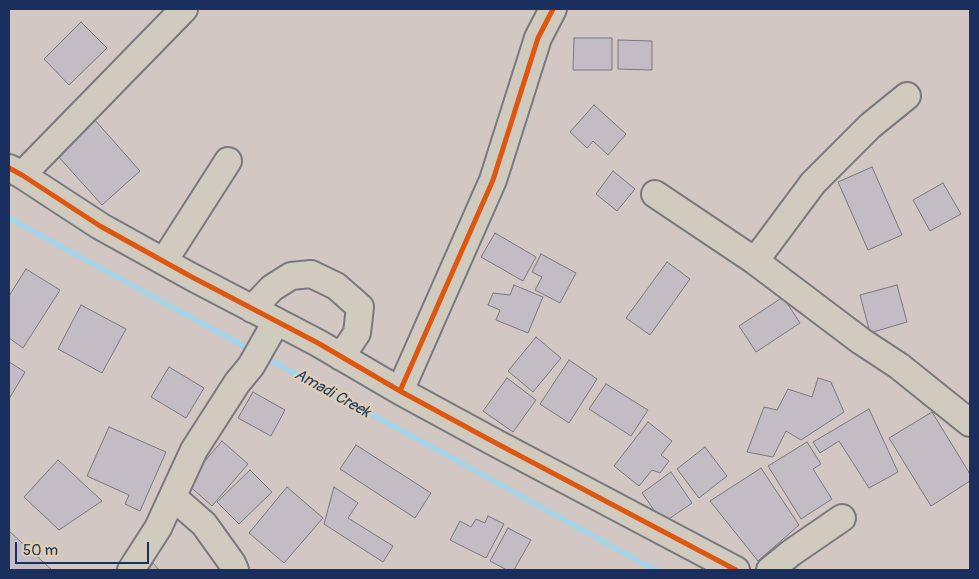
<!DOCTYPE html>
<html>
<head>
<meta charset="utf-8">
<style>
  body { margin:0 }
  #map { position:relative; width:979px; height:579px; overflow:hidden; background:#d2c7c2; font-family:Pangolin,sans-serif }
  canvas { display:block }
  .frame { position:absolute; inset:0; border:10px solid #1b2f5e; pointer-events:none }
  .scale { position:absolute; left:15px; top:542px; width:134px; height:22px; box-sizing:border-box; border:2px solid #1b2f5e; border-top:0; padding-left:6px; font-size:15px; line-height:18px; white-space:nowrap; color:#1b2f5e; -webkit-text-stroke:4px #e2cfad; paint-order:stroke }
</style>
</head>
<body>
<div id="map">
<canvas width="979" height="579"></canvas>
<div class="frame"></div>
<div class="scale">50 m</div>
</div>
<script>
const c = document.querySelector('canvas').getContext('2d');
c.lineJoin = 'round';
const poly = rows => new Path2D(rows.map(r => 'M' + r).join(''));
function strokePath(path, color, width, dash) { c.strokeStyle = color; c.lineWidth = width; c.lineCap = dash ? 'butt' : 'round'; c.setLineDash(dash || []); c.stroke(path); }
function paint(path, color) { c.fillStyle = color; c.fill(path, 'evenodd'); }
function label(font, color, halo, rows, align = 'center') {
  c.font = font + ' Pangolin,sans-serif'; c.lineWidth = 4; c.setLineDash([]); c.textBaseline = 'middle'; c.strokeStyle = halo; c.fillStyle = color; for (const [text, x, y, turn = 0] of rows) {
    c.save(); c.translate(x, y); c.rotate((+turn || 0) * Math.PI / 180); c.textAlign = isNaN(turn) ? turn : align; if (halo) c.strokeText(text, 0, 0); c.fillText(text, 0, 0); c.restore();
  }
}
strokePath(poly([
  [9,218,253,351],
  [263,356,460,462,655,570]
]), '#a7d4e7', 5.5);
const building = poly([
  [81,22,107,48,69,85,44,59,81,22],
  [574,38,612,38,612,70,573,70,574,38],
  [618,40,652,41,652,70,618,69,618,40],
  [594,105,626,134,608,155,593,141,587,148,570,132,594,105],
  [94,119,140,171,102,205,56,154,94,119],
  [872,167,902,235,868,250,838,182,872,167],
  [613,171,635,189,617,211,596,194,613,171],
  [943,183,961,214,930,231,913,200,943,183],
  [495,233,536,257,523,281,481,257,495,233],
  [541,254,576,273,560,303,535,290,542,277,532,272,541,254],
  [667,262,690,279,650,335,626,318,667,262],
  [26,269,60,290,23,348,9,338,9,296,26,269],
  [514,285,543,297,528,333,496,320,500,310,488,305,493,293,510,295,514,285],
  [897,285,907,322,870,333,860,295,897,285],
  [783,297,800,323,756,352,739,326,783,297],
  [81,305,126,329,102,373,58,349,81,305],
  [536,337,561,358,533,392,508,371,536,337],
  [569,360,597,379,569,423,540,404,569,360],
  [9,362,25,372,9,399,9,362],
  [169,367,204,388,186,418,151,397,169,367],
  [507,378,536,400,513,432,483,411,507,378],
  [818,378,831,382,844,412,801,440,786,431,773,457,747,452,764,407,777,410,788,389,812,397,818,378],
  [606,384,648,410,631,436,589,409,606,384],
  [253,392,285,410,271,436,238,418,253,392],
  [869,409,898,472,869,488,839,441,820,453,813,442,869,409],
  [932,412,970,474,970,481,931,506,889,438,932,412],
  [648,422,672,441,661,455,669,461,660,473,652,470,639,486,614,466,648,422],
  [109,427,166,452,140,511,125,504,129,495,87,476,109,427],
  [222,441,248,464,212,506,186,483,222,441],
  [807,442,821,464,813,469,832,499,801,519,768,466,807,442],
  [356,445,431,493,415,518,340,469,356,445],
  [705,447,727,476,699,498,677,469,705,447],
  [58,460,102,501,59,530,24,497,58,460],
  [761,468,799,525,758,561,710,501,761,468],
  [250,470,272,492,239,524,217,502,250,470],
  [671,472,692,503,663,523,642,493,671,472],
  [287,487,323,518,284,563,249,533,287,487],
  [334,487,358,503,348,518,393,546,383,562,324,524,334,487],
  [488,516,504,524,486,558,450,540,460,521,471,527,476,519,485,523,488,516],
  [508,528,531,540,514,570,507,570,490,561,508,528],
  [9,531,52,570,9,570,9,531],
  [153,563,159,570,148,570,153,563]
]);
paint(building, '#c3bcc5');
strokePath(building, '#79787f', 1);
const minor = poly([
  [9,168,22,175,100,226,190,276,318,343,400,391,492,441,736,570],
  [22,175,184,9],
  [655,194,755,261,861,341,899,366,970,423],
  [164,261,228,161],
  [755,261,813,183,870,126,907,96],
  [252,309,272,288,291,276,311,274,336,286,360,307,357,333,341,357],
  [400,391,493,180,538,38,553,9],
  [173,497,204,524,232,563,235,570],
  [131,570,158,528,194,450,237,383,251,366,276,322],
  [770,570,791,553,842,518]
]);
strokePath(minor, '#79787f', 30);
strokePath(minor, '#d1cabf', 26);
strokePath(poly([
  [9,168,22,175,100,226,190,276,318,343,400,391,492,441,736,570],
  [400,391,493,180,538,38,553,9]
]), '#de5710', 5);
label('italic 16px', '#27406d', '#e2cfad', [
  ["Amadi Creek",332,394,29]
]);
</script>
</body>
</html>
